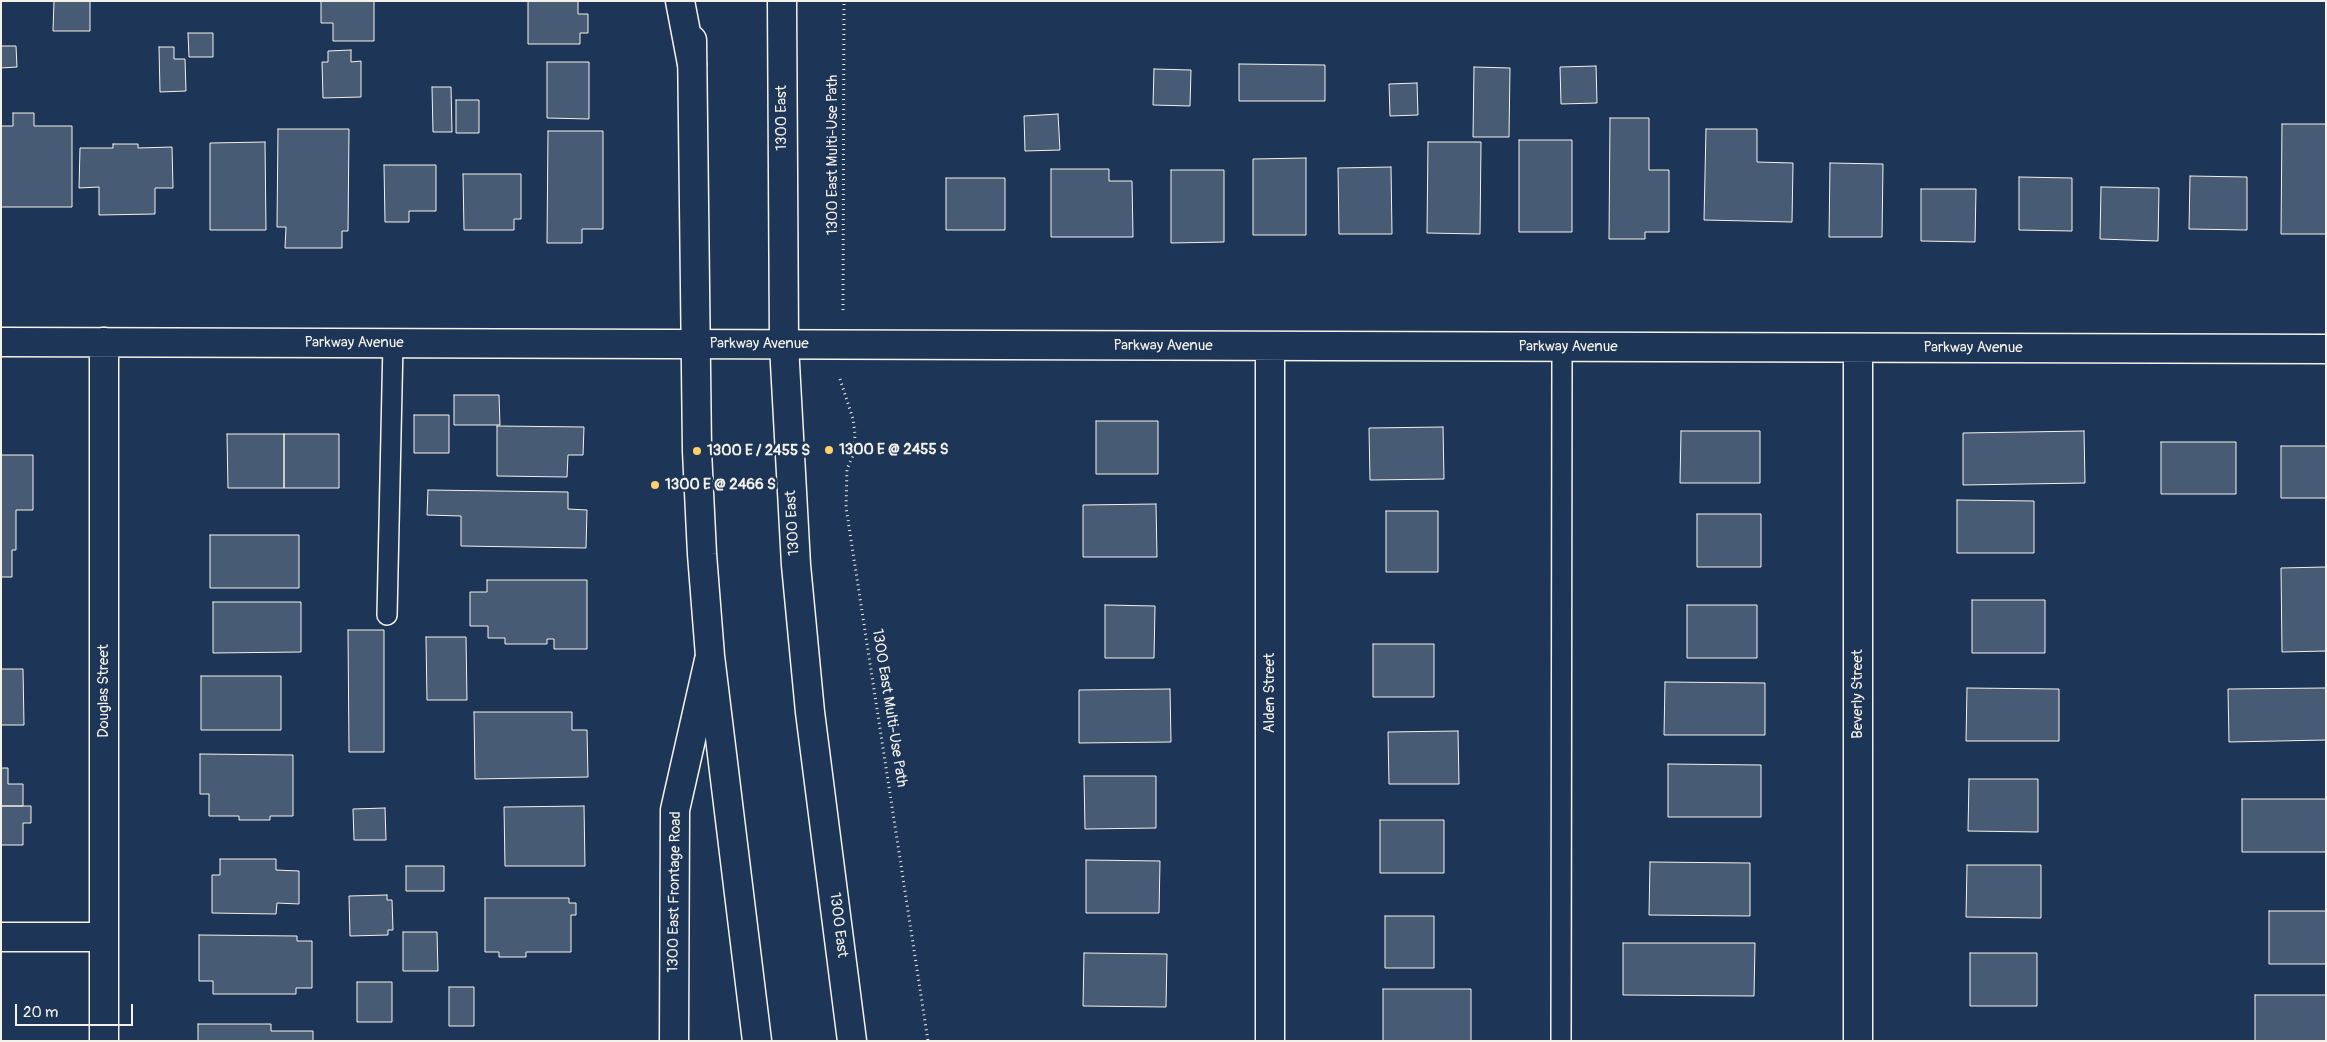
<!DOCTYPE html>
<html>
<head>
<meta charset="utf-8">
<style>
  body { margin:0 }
  #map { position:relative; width:2327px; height:1042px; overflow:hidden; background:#1d3557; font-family:Pangolin,sans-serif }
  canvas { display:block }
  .frame { position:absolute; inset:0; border:2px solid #f4f1e8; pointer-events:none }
  .scale { position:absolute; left:15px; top:1004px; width:118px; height:22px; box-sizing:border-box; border:2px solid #f4f1e8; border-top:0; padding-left:6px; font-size:15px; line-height:18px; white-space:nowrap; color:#f4f1e8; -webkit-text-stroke:4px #1d3557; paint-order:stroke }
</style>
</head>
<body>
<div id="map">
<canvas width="2327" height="1042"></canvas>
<div class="frame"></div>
<div class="scale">20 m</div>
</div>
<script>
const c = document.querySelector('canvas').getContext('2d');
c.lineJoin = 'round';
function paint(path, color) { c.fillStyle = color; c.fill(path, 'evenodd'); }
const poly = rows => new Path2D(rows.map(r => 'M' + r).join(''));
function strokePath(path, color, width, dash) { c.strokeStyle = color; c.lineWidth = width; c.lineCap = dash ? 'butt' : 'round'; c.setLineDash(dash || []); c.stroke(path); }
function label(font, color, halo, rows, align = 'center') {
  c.font = font + ' Pangolin,sans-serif'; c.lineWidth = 5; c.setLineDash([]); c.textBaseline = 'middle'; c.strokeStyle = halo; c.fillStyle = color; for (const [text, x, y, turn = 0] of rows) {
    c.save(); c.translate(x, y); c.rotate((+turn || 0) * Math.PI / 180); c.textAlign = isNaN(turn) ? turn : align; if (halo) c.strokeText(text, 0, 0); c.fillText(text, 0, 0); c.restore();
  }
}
const building = poly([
  [54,1,90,1,90,31,53,31,54,1],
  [321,1,374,1,374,41,333,41,333,23,321,23,321,1],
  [528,1,578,1,578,14,588,14,588,33,580,33,580,44,528,44,528,1],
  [188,33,213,33,213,57,189,57,188,33],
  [1,46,16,46,17,67,1,68,1,46],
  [159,47,174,47,174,59,185,59,186,91,160,92,159,47],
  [351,50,351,62,361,61,361,97,323,98,322,62,328,62,328,51,351,50],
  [547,62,589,62,589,119,547,118,547,62],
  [1239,64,1325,65,1325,101,1239,101,1239,64],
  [1596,66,1597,103,1561,104,1560,67,1596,66],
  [1474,67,1510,68,1509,137,1473,137,1474,67],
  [1154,69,1191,70,1190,106,1153,105,1154,69],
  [1417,83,1418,115,1390,116,1389,84,1417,83],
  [432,87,451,87,452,132,433,132,432,87],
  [456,100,479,100,479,133,456,133,456,100],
  [13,113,34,113,34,126,72,126,72,207,1,207,1,126,13,126,13,113],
  [1058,114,1060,150,1025,151,1024,116,1058,114],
  [1610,118,1649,118,1649,170,1669,170,1669,232,1645,232,1645,239,1609,239,1610,118],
  [2282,124,2326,124,2326,234,2281,234,2282,124],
  [278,129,349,129,348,231,342,231,342,248,285,248,286,227,277,227,278,129],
  [1706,129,1757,129,1757,162,1793,163,1792,222,1704,220,1706,129],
  [548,131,603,131,603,229,582,229,582,243,547,243,548,131],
  [1519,140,1572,140,1572,232,1519,232,1519,140],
  [265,142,266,230,210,230,210,143,265,142],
  [1428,142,1481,142,1480,234,1427,233,1428,142],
  [113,144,138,144,138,148,172,147,173,188,155,188,155,214,99,215,99,187,79,188,80,148,113,148,113,144],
  [1306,158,1306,235,1253,235,1253,159,1306,158],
  [1830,163,1883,164,1882,237,1829,237,1830,163],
  [384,165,436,165,436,211,409,211,409,222,385,222,384,165],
  [1391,167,1392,234,1339,234,1338,168,1391,167],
  [1051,169,1109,169,1109,181,1132,181,1133,237,1051,237,1051,169],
  [1171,170,1224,170,1224,242,1171,243,1171,170],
  [463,174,521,174,521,219,514,219,514,230,464,230,463,174],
  [2190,176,2247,177,2247,230,2189,229,2190,176],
  [2019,177,2072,178,2072,231,2019,230,2019,177],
  [946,178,1005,178,1005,230,946,230,946,178],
  [2101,187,2159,188,2158,241,2100,239,2101,187],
  [1921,189,1976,189,1975,242,1921,241,1921,189],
  [454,395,499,395,500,425,454,425,454,395],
  [414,415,449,415,449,453,414,453,414,415],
  [1096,421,1158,421,1158,474,1096,474,1096,421],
  [497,426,584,427,583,455,568,455,567,477,497,476,497,426],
  [1443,427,1444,479,1370,480,1369,428,1443,427],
  [1681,431,1760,431,1760,483,1680,483,1681,431],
  [2084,431,2085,483,1963,485,1963,433,2084,431],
  [227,434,284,434,284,488,228,488,227,434],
  [284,434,339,434,339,488,284,488,284,434],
  [2161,442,2236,442,2236,494,2161,494,2161,442],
  [2281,446,2326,446,2326,498,2281,498,2281,446],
  [1,455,33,455,33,510,16,510,16,550,12,550,12,577,1,577,1,455],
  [428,490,568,492,568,509,587,510,586,548,461,546,461,516,427,515,428,490],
  [1957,500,2034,501,2034,553,1957,553,1957,500],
  [1156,504,1157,557,1083,557,1083,505,1156,504],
  [1386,511,1438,511,1438,572,1386,572,1386,511],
  [1697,514,1761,514,1761,567,1697,567,1697,514],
  [210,535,299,535,299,588,210,588,210,535],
  [2326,567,2326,651,2282,652,2281,568,2326,567],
  [487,580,587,580,587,649,554,649,554,639,547,639,547,644,505,644,505,638,488,638,488,626,470,626,470,592,487,592,487,580],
  [1972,600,2045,600,2045,653,1972,653,1972,600],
  [213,602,301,602,301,652,213,653,213,602],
  [1105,605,1155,606,1154,658,1105,658,1105,605],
  [1687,605,1757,605,1757,658,1687,658,1687,605],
  [348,630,384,630,384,752,349,752,348,630],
  [426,637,466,637,467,700,427,700,426,637],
  [1373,644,1434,644,1434,697,1373,697,1373,644],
  [1,669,23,669,24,725,1,725,1,669],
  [201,676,281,676,281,730,201,730,201,676],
  [1665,682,1765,683,1765,735,1664,735,1665,682],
  [1967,688,2059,689,2059,741,1966,741,1967,688],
  [2326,688,2326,740,2229,742,2228,689,2326,688],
  [1170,689,1171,742,1079,743,1079,690,1170,689],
  [474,712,572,712,572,730,587,730,588,777,475,779,474,712],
  [1458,731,1459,784,1389,784,1388,732,1458,731],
  [200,754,293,755,293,816,270,816,270,820,239,820,239,816,209,816,209,794,200,794,200,754],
  [1668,764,1761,765,1761,817,1668,817,1668,764],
  [1,768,8,768,8,784,23,784,23,806,1,806,1,768],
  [1084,776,1156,776,1156,828,1085,829,1084,776],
  [1969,779,2038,779,2038,832,1968,831,1969,779],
  [2242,799,2326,799,2326,852,2242,852,2242,799],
  [1,806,31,806,31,823,23,823,23,845,1,845,1,806],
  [584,806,585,866,505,866,504,807,584,806],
  [385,808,386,840,354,840,353,809,385,808],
  [1380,820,1444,820,1444,873,1380,873,1380,820],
  [220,859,276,859,276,870,299,871,299,904,277,903,276,914,212,913,212,875,220,875,220,859],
  [1086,860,1160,861,1159,913,1086,913,1086,860],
  [1650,862,1750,863,1750,916,1649,915,1650,862],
  [1967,865,2041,865,2041,918,1966,917,1967,865],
  [406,866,444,866,444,891,406,891,406,866],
  [387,895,387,900,392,900,393,930,388,930,388,935,350,936,349,896,387,895],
  [485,898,569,898,569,903,576,903,576,915,571,915,571,952,526,952,526,957,499,957,499,952,485,952,485,898],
  [2269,911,2326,911,2326,964,2269,964,2269,911],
  [1385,916,1434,916,1434,968,1385,968,1385,916],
  [403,932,437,932,438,971,403,971,403,932],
  [199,935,297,936,297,941,312,941,312,988,296,988,296,994,213,994,213,981,199,981,199,935],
  [1623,943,1755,943,1754,996,1623,995,1623,943],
  [1084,953,1167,954,1166,1007,1083,1006,1084,953],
  [1970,953,2037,953,2037,1006,1970,1006,1970,953],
  [357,982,392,982,392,1022,357,1022,357,982],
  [449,987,474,987,474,1026,449,1026,449,987],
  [1383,989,1471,989,1471,1041,1383,1041,1383,989],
  [2255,995,2326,995,2326,1041,2255,1041,2255,995],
  [198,1024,271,1024,271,1031,313,1031,313,1041,198,1041,198,1024]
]);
paint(building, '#485b74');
strokePath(building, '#f4f1e8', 1);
const service = poly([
  [387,615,393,343],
  [1561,1041,1562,347]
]);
const minor = poly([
  [1,342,2326,349],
  [104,342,104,1041],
  [1270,346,1270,1041],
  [1858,348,1858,1041],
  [1,937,104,937],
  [674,1041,675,810,709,660]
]);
const secondary = poly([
  [782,1,784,345,796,565,810,712,852,1041],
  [692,40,697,451,702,554,710,656,757,1041]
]);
const motorway = poly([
  [680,1,692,64]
]);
strokePath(service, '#f4f1e8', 22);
strokePath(minor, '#f4f1e8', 31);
strokePath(secondary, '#f4f1e8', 31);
strokePath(motorway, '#f4f1e8', 31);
strokePath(poly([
  [843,310,844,1],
  [840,379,853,419,855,434,854,453,847,469,846,507,928,1041]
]), '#f4f1e8', 3, [1, 4]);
strokePath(service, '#1d3557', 19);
strokePath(minor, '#1d3557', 28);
strokePath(secondary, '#1d3557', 28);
strokePath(motorway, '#1d3557', 28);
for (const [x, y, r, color] of [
  [829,450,5,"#ffd166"],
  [697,451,5,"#ffd166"],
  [655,485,5,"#ffd166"]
]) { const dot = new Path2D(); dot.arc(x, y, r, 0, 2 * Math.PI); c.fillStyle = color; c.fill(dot); strokePath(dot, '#1d3557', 2); }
label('15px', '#f4f1e8', '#1d3557', [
  ["1300 East",782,118,-90],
  ["1300 East Multi-Use Path",833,155,-90],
  ["Parkway Avenue",354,343],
  ["Parkway Avenue",759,344],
  ["Parkway Avenue",1163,346],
  ["Parkway Avenue",1568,347],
  ["Parkway Avenue",1973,348],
  ["1300 East",793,523,-93],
  ["Douglas Street",104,691,-90],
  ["Alden Street",1270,693,-90],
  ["Beverly Street",1858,694,-90],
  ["1300 East Multi-Use Path",889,708,81],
  ["1300 East Frontage Road",675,892,-89],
  ["1300 East",838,925,83]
]);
label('bold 15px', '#f4f1e8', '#1d3557', [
  ["1300 E @ 2455 S",839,450],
  ["1300 E / 2455 S",707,451],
  ["1300 E @ 2466 S",665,485]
], 'left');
</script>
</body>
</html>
